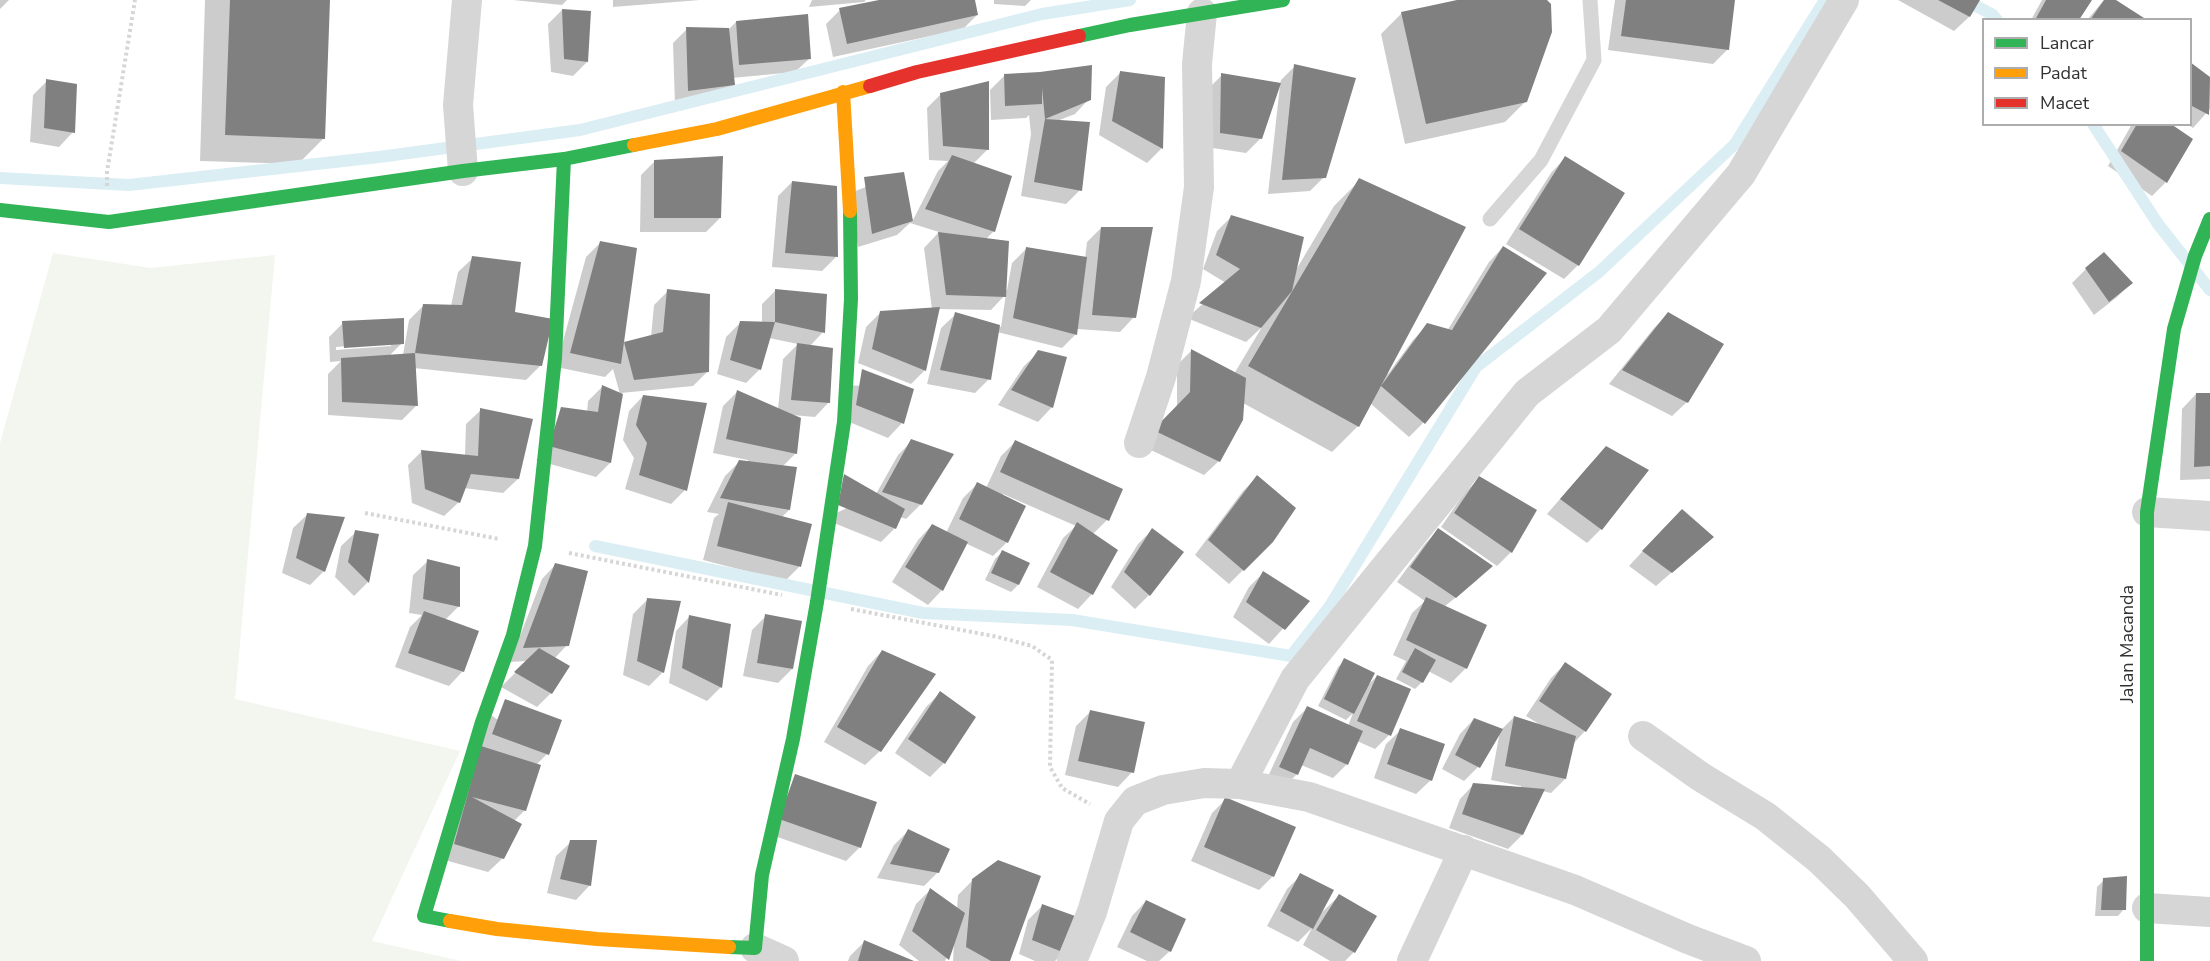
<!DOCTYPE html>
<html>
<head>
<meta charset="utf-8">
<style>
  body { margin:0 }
  #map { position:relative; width:2210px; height:961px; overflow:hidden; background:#fff; font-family:"Nunito Sans",sans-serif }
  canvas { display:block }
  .legend { position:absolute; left:1982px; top:18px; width:210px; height:108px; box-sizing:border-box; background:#fff; border:2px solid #adadad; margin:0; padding:8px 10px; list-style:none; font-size:18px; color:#323232 }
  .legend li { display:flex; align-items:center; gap:12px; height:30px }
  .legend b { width:30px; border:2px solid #adadad }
</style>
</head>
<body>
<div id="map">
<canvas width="2210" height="961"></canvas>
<ul class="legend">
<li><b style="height:8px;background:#30b455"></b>Lancar</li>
<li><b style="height:8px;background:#ff9f0a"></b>Padat</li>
<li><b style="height:8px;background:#e5322d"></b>Macet</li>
</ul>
</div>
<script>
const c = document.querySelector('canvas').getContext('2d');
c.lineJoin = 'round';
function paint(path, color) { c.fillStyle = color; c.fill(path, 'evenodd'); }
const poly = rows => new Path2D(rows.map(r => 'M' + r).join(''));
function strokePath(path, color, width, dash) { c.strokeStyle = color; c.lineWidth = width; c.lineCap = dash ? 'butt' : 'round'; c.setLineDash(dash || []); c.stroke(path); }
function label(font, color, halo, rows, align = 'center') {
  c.font = font + ' "Nunito Sans",sans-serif'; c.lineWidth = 6; c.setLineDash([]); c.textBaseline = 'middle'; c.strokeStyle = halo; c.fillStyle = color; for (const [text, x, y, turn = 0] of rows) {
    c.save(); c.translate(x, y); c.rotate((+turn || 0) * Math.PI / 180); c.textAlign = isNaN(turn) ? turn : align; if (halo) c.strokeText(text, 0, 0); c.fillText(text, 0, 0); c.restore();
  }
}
paint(poly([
  [53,253,150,268,275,255,235,699,460,751,372,941,461,961,0,961,0,443]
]), '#f3f6ee');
paint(poly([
  [0,0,9,0,0,9],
  [205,0,329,0,324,138,298,164,200,161],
  [513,0,567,0,562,5],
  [613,0,700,0,613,7],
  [812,0,866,0,864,2,809,7],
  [887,0,974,0,977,15,963,29,833,57,826,24,840,10],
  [994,0,1031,0,1025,6,994,4],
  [1464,0,1545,0,1526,101,1505,122,1405,144,1381,34,1402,13],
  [1615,0,1733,0,1728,49,1713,64,1608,50],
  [1898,0,1978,0,1969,17,1954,31],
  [2042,0,2090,0,2078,20,2031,20],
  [2104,0,2113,0,2141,20,2087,20],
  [562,10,587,62,573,76,551,72,548,24],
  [736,22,810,58,795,72,732,78,733,85,719,99,675,105,673,43,687,29,729,29],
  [2190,64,2210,79,2210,109,2193,128,2187,124,2190,124],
  [1295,66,1324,177,1310,191,1268,194,1280,85,1261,138,1246,153,1206,147,1208,89,1222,75,1280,84,1281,80],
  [1120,73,1164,78,1161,149,1147,163,1099,135,1106,87],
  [1004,76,1089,99,1075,114,1057,121,1080,190,1066,204,1021,196,1031,134,1029,115,1026,118,991,120,990,90],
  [47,81,73,132,59,147,30,142,33,95],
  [941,94,987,150,973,164,994,231,985,240,1005,290,1007,290,1012,263,1026,249,1085,259,1087,242,1101,228,1134,317,1120,332,1077,329,1076,334,1062,348,997,332,989,379,975,393,927,384,941,328,956,314,1001,327,1006,294,991,310,938,309,925,370,911,384,858,363,866,327,880,313,932,309,924,248,939,232,910,223,897,235,858,247,850,193,903,173,912,222,938,171,948,161,929,160,927,108],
  [2132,124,2168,124,2166,182,2152,196,2108,166],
  [1565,158,1578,265,1564,279,1506,244,1551,173],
  [655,161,720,218,706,232,640,232,641,175],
  [1360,180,1388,374,1413,340,1428,325,1447,331,1489,262,1503,247,1544,274,1423,423,1409,437,1370,403,1358,426,1332,452,1243,403,1219,461,1204,475,1140,445,1177,408,1177,365,1191,351,1234,374,1262,327,1246,342,1187,318,1226,283,1203,269,1217,231,1231,217,1296,270,1334,206],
  [792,182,836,257,822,271,772,267,778,196],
  [600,243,622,344,651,337,654,305,668,291,707,372,693,386,621,393,610,463,596,477,536,460,587,412,588,401,602,387,620,394,613,369,605,377,556,367,586,257],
  [473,258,514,314,541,365,526,380,414,368,416,406,402,420,328,415,328,374,341,361,330,362,329,337,343,323,402,343,389,356,403,355,409,320,423,306,451,306,458,272],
  [391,343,391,346,336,350,336,347],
  [2086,269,2131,283,2117,297,2094,315,2072,283],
  [776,290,823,332,810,346,829,402,815,417,792,415,796,453,782,467,789,510,781,518,810,525,799,567,785,581,703,560,714,518,719,514,707,512,725,476,740,461,748,462,748,460,713,453,723,406,737,392,778,409,783,359,798,344,769,338,760,369,746,383,717,374,726,337,741,322,762,323,762,304],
  [1668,314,1687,402,1672,416,1609,384,1654,328],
  [1039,352,1052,407,1038,422,998,405,1024,366],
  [848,385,912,390,902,423,888,438,842,419],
  [2196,394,2210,394,2210,479,2180,480,2182,409],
  [643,396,685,490,671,504,625,489,634,458,623,440,629,411],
  [481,410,518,479,503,493,464,488,459,502,444,516,412,503,408,465,422,451,465,456,466,424],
  [912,441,921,504,906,519,900,517,895,528,881,542,824,519,876,494,898,455],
  [1015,442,1107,520,1092,535,1116,551,1092,594,1078,609,1037,587,1063,538,1076,526,1003,494,1007,542,993,556,965,543,942,590,928,605,892,582,918,540,932,525,946,533,963,498,977,484,986,488,1001,456],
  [1592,462,1601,529,1587,543,1547,514],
  [1257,477,1272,541,1229,584,1195,555,1243,491],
  [1480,478,1511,552,1497,566,1441,527,1465,492],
  [308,514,324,571,310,585,282,573,293,528],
  [1667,525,1712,537,1656,586,1629,566],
  [1152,530,1149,595,1135,609,1111,587,1138,544],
  [1438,530,1477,580,1444,607,1466,668,1451,683,1428,671,1422,682,1415,689,1396,679,1406,661,1393,655,1412,613,1425,601,1397,582,1424,545],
  [356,532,368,582,354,596,335,577,341,546],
  [1002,552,1028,564,1018,585,1011,592,985,580,995,559],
  [428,561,459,606,445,620,463,671,449,686,395,667,410,627,422,615,409,613,413,575],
  [556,564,567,645,554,659,551,693,537,707,501,687,527,661,510,662,542,579],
  [1263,573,1308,601,1269,644,1233,617,1249,587],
  [647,600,663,672,649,686,623,675,633,614],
  [690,616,729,626,721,687,707,701,669,683,676,631],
  [766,616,792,669,778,683,743,676,752,630],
  [882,651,880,751,865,765,824,742,868,666],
  [1345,660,1367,686,1377,676,1389,735,1375,749,1357,741,1347,764,1333,778,1301,765,1297,774,1283,788,1266,781,1293,722,1307,708,1348,726,1353,713,1346,720,1318,706,1338,667],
  [1565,664,1585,731,1573,744,1565,779,1551,793,1542,791,1522,835,1508,849,1449,828,1460,799,1474,784,1521,789,1521,786,1491,780,1500,731,1478,767,1464,781,1442,769,1460,734,1474,719,1501,730,1514,717,1539,724,1526,716,1551,678],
  [940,693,944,763,930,777,895,753,926,707],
  [1090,712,1132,772,1118,787,1065,775,1076,726],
  [491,715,547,754,536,765,525,810,514,821,503,858,488,872,441,859],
  [1401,730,1431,780,1416,794,1374,778,1386,744],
  [781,790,860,847,846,861,766,833],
  [1226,799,1273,876,1259,890,1191,861,1212,813],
  [908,831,938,872,924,886,877,878,894,845],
  [571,842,590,885,576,900,547,893,556,856],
  [1301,875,1320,914,1339,896,1375,917,1354,952,1345,961,1330,961,1303,945,1312,928,1298,942,1267,926,1287,889],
  [973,880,1008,961,953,961,954,942,945,961,919,961,899,945,916,904,930,890,957,909,958,895],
  [2104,880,2124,909,2118,916,2095,916,2097,887],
  [1146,901,1170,951,1159,961,1147,961,1117,947,1132,916],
  [1042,906,1063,953,1055,961,1035,961,1019,954,1028,920],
  [864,942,910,961,848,961,850,956]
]), '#0003');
strokePath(poly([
  [1965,0,1993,15,1997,20],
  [2093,124,2158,224,2210,290],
  [0,178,129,185,379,157,580,130,1042,14,1130,0],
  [595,546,923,613,1072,620,1291,656,1330,606,1476,367,1599,272,1735,144,1825,0]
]), '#dbeef4', 12);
paint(poly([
  [230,0,330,0,325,139,225,135],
  [879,0,975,0,978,15,847,44,839,8],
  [1457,0,1547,0,1551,4,1552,32,1527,102,1426,124,1401,12],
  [1626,0,1735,0,1729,50,1621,36],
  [1938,0,1980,0,1970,17],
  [2046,0,2092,0,2079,20,2035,20],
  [2104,0,2116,0,2144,18,2143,20,2090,20],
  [562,9,591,11,588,62,564,59],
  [808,14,811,59,739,65,736,21],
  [686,27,729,28,735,85,688,91],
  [2190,62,2210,77,2209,115,2190,105],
  [1294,64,1356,78,1326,178,1282,180],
  [1092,65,1091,100,1045,119,1090,122,1082,191,1034,182,1045,119,1042,88,1042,104,1005,106,1004,74,1040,72],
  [1120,71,1165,77,1163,149,1112,121],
  [1221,73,1281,83,1262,139,1220,133],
  [46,79,77,84,75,133,44,128],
  [989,81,989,150,943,146,940,93],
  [2137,124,2171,124,2193,139,2167,183,2121,151],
  [952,155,1012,176,995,232,925,209],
  [723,156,721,218,654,218,654,160],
  [1565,156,1625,193,1579,266,1519,229],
  [904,172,913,221,872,234,864,177],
  [1359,178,1466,227,1359,427,1248,366],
  [792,181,837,186,838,257,785,253],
  [1231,215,1304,237,1292,291,1261,328,1199,303,1240,269,1216,255],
  [1101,227,1153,227,1136,318,1092,315],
  [938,232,1009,241,1006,297,946,295],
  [600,241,637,248,621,364,570,353],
  [1503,246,1547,273,1425,424,1381,386,1427,323,1452,330],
  [1026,247,1087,257,1077,335,1013,318],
  [2104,252,2133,283,2109,302,2085,268],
  [472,256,521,262,515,312,553,319,542,366,415,353,423,304,462,305],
  [667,289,710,294,709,372,634,380,624,342,663,332],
  [775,289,827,294,825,333,775,322],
  [940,307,926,371,872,349,880,311],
  [955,312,1000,325,991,380,940,370],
  [1668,312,1724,344,1688,403,1622,370],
  [404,318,404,344,344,348,342,321],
  [740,321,775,322,761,370,730,360],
  [797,343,833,348,830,403,791,400],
  [1191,349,1246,378,1243,420,1220,462,1153,430,1190,392],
  [1038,350,1067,357,1053,408,1011,390],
  [415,353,418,406,342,402,341,358],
  [862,369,914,389,904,424,856,405],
  [602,385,623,394,611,463,549,446,561,407,598,412],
  [737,390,801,418,797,454,726,439],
  [2196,393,2210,393,2210,466,2194,467],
  [643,395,707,403,687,491,639,475,647,443,636,425],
  [480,408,533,419,519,479,471,474,460,503,425,489,421,450,478,456],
  [911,439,954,454,922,505,882,492],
  [1015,440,1123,489,1109,521,1000,472],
  [1606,446,1649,470,1602,530,1560,499],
  [739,460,797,467,790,510,720,498],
  [844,474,905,509,896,529,838,505],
  [1257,475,1296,508,1273,542,1244,571,1208,540],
  [1479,476,1537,510,1512,553,1454,513],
  [977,482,1026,506,1008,543,959,519],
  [728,502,812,524,801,567,717,546],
  [1682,509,1714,537,1672,573,1642,551],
  [307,513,345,517,325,572,296,558],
  [1077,522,1118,550,1093,595,1050,572],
  [932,524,968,542,943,591,905,567],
  [1152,528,1184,552,1150,596,1124,572],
  [1438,528,1493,566,1456,598,1410,567],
  [355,530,379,534,369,583,348,562],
  [1002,550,1030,563,1019,585,991,573],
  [427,559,460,567,460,607,423,599],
  [555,563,588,571,569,646,523,648],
  [1263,571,1310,601,1285,630,1246,602],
  [1426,597,1487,625,1467,669,1406,640],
  [647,598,681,601,664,673,637,661],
  [424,611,479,631,464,672,408,653],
  [765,614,802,621,793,669,757,663],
  [689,615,731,624,722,688,682,668],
  [539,648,570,666,552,694,514,672],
  [1415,648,1436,660,1423,683,1402,672],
  [882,650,936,674,881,752,837,727],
  [1344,658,1375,673,1354,714,1324,699],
  [1565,662,1612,694,1586,732,1539,701],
  [1377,675,1411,689,1391,736,1357,721],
  [940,691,976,717,945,764,908,739],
  [505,699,562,720,549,755,492,734],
  [1307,706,1363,731,1348,765,1310,748,1298,775,1279,767],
  [1090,710,1145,722,1134,773,1078,761],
  [1514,716,1576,736,1566,779,1505,766],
  [1474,718,1503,729,1480,768,1455,755],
  [1400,728,1445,744,1432,781,1387,764],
  [481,746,541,765,526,811,472,797,522,824,504,859,454,844],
  [795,774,877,802,861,848,779,819],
  [1473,783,1545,789,1523,835,1462,814],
  [1225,797,1296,827,1274,877,1204,847],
  [908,829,950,849,939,873,890,864],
  [570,840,597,840,591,886,560,879],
  [998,860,1041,876,1010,961,991,961,966,947,972,879],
  [1300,873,1334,890,1313,929,1280,911],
  [2127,876,2126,910,2101,910,2103,878],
  [930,888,965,913,949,960,912,931],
  [1339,894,1377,916,1355,953,1316,930],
  [1146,900,1186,919,1171,952,1130,932],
  [1042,904,1075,916,1065,953,1032,940],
  [864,940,914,961,858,961]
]), '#808080');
strokePath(poly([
  [107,186,107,172,135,0],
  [365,513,499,539],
  [569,553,782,595],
  [851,609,998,637,1032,646,1052,660,1050,767,1062,788,1090,804]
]), '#d6d6d6', 4, [3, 3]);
strokePath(poly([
  [1490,219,1541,160,1594,60,1590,0]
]), '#d6d6d6', 15);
strokePath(poly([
  [463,171,458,105,467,0],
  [1139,443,1161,377,1186,281,1199,187,1197,64,1202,13],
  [2147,512,2210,516],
  [1643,736,1701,777,1765,816,1819,859,1857,896,1913,961],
  [1240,784,1295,679,1527,393,1609,330,1741,174,1844,0],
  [2147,908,2210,912],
  [755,948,784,961],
  [1072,961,1092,912,1119,821,1135,801,1163,790,1204,783,1240,784,1309,797,1575,890,1688,939,1746,961],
  [1412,961,1464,850]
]), '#d6d6d6', 30);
strokePath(poly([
  [1079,36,1130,25,1283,0],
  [0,210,109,222,463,171,564,159,634,145],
  [450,921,424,916,482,722,513,635,535,546,555,358,564,159],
  [729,947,755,948,762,875,793,739,817,602,844,422,851,299,850,211],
  [2147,961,2147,512,2174,329,2195,256,2210,219]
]), '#30b455', 14);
strokePath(poly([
  [843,92,850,211],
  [634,145,717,129,870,86],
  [450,921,497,929,597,939,729,947]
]), '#ff9f0a', 14);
strokePath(poly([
  [870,86,917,72,1079,36]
]), '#e5322d', 14);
label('18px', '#323232', '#fff', [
  ["Jalan Macanda",2129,644,-90]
]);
</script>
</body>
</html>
